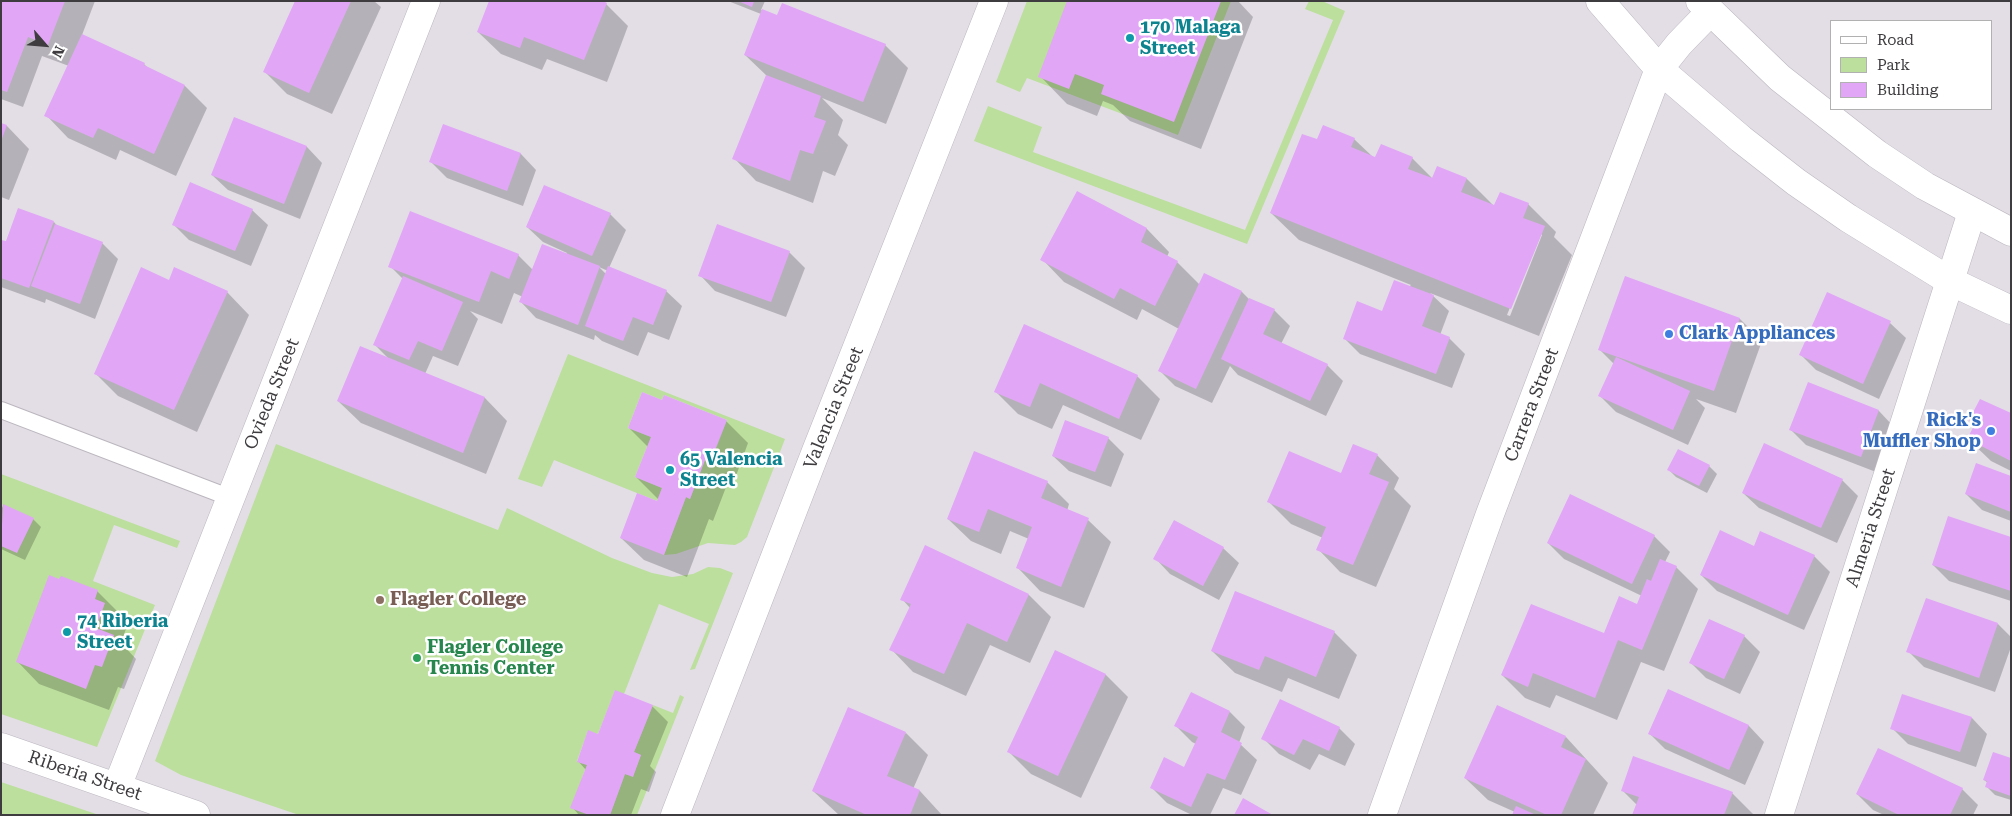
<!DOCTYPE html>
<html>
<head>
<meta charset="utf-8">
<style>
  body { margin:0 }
  #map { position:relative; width:2012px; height:816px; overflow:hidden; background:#e3dee6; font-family:"Roboto Serif",serif }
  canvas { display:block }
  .frame { position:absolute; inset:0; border:2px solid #3e3c3f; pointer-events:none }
  .legend { position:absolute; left:1830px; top:20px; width:162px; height:90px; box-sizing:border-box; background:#fff; border:1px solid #b2b1b2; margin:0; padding:6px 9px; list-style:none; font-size:15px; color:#3e3c3f }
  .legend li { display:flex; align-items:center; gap:10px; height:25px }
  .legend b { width:25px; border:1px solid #b2b1b2 }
  .north { position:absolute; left:20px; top:20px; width:50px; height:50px; -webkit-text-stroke:4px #fff; paint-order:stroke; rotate:117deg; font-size:14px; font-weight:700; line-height:20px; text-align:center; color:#3e3c3f }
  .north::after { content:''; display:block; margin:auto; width:18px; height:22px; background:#3e3c3f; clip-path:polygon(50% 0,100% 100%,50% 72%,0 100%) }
</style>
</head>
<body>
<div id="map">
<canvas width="2012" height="816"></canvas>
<div class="frame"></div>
<ul class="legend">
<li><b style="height:6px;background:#fff"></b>Road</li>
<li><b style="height:14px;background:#bcdf9d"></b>Park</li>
<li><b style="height:14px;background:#e1a6f6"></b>Building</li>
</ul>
<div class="north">N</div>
</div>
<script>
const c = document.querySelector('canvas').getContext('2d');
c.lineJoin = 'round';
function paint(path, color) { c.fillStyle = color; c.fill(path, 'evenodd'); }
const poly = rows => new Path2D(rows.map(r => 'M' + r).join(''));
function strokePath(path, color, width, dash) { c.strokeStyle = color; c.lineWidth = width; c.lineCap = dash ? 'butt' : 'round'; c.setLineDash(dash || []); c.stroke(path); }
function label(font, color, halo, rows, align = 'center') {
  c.font = font + ' "Roboto Serif",serif'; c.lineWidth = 5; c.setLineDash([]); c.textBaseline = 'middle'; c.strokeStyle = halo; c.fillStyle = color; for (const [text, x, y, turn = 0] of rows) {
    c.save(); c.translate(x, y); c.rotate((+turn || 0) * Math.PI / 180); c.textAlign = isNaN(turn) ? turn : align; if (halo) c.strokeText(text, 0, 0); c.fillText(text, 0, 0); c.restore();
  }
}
paint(poly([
  [1027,1,1231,1,1178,135,1027,78,1020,92,996,82],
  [1309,1,1322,1,1345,11,1247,244,974,141,988,106,1042,127,1033,152,1245,230,1333,20,1305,9],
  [568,354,785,439,747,537,741,542,735,545,708,543,676,554,664,555,686,497,690,499,705,460,711,462,727,420,664,395,662,400,642,392,628,428,651,437,635,477,662,488,657,501,554,460,542,487,518,479],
  [276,444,498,530,507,508,612,558,652,573,672,577,693,574,708,567,720,568,733,573,695,669,690,670,709,624,659,604,624,694,615,691,598,734,588,731,577,761,587,765,582,778,589,815,299,815,181,775,155,761],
  [1,474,180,541,177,548,114,525,93,581,155,605,97,747,1,714],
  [680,695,684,697,637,815,610,815,625,774,633,776,641,755,634,752,653,705,673,713],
  [1,782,99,815,1,815]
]), '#bcdf9d');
paint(poly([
  [1,1,95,1,82,35,144,64,149,69,185,86,207,108,176,176,120,150,116,160,68,138,46,115,69,66,42,56,23,107,1,99],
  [297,1,374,1,381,7,332,114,287,94,265,72],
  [728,1,765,1,761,10,778,17,885,45,908,68,886,124,822,98,843,120,838,135,848,145,835,176,823,171,813,203,756,181,734,158,767,76,745,55,761,14],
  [1069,1,1238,1,1253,17,1201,149,1130,121,1113,105,1103,101,1097,116,1067,104,1040,76],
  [606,4,628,26,607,82,547,59,542,70,501,54,478,32],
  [234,119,307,147,322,163,300,219,228,190,212,175],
  [1,124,7,126,29,149,9,200,1,197],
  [444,126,521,154,536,170,523,206,447,178,431,162],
  [1354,139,1373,157,1412,158,1433,179,1467,179,1495,207,1528,204,1556,232,1554,237,1572,255,1539,336,1430,293,1449,311,1440,335,1449,338,1465,354,1452,388,1360,354,1344,338,1383,312,1411,285,1299,240,1271,213,1318,141],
  [1540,233,1542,235,1510,316,1507,315],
  [1077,193,1147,229,1169,252,1167,257,1177,262,1199,284,1242,292,1249,299,1274,310,1290,326,1281,344,1327,365,1343,381,1326,416,1238,375,1230,366,1212,403,1175,386,1159,370,1179,329,1142,309,1137,320,1064,282,1042,259],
  [252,210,268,225,251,266,189,240,174,225],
  [610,214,626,230,609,268,666,291,682,306,669,340,648,332,638,356,602,341,595,335,594,340,536,318,521,302,523,297,514,293,502,324,470,311,478,319,458,366,433,356,425,374,485,398,507,421,486,474,361,423,338,401,389,359,375,345,403,279,390,266,518,255,533,270,566,255,567,253,543,242,527,227],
  [599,267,608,271,606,274],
  [54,222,58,227,102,243,118,259,95,319,46,299,45,303,1,287,1,241,6,243],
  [789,252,805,268,786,317,715,291,700,275],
  [1626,278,1740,319,1762,341,1736,413,1696,399,1705,408,1688,445,1616,412,1600,396,1614,364,1600,350],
  [227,292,249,315,197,432,118,396,96,374],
  [1828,294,1890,323,1906,338,1879,399,1816,370,1800,354],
  [1025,326,1137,376,1160,399,1141,440,1063,405,1052,429,1018,414,995,391],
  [1809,383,1879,411,1894,427,1876,472,1806,445,1790,429],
  [663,401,726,421,748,443,733,484,728,482,713,521,709,519,687,577,644,560,621,538,659,500,636,477,648,447,629,428],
  [2011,415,2011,471,1991,461,1968,439,1976,425,1970,420],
  [1108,438,1124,454,1111,487,1069,471,1053,456],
  [1377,455,1399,478,1394,489,1411,506,1376,587,1340,572,1318,549,1323,538,1291,524,1268,501,1341,475],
  [1709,466,1717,474,1707,493,1676,477,1669,470],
  [2011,477,2011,521,1982,510,1966,494],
  [1842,480,1858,496,1837,543,1759,508,1743,493],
  [1047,482,1069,504,1067,511,1088,520,1111,542,1084,608,1040,591,1018,568,1029,539,1010,531,1001,554,971,541,948,519],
  [3,506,33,519,41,527,25,560,1,549,1,510],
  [1654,536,1670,552,1665,562,1676,567,1698,589,1664,671,1641,662,1617,720,1556,695,1550,708,1525,698,1502,675,1605,635,1638,606,1642,596,1564,559,1548,543],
  [2011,538,2011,601,1949,581,1933,565],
  [1754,547,1814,556,1830,572,1804,630,1717,591,1701,575],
  [1223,548,1239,563,1219,600,1170,574,1155,558],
  [97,591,120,614,118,617,127,626,121,643,136,659,124,689,118,687,109,710,39,684,17,661],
  [1029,595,1051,617,1030,663,990,645,966,696,913,672,891,649,910,608,902,599],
  [1998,624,2011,637,2011,647,1995,692,1924,667,1908,651],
  [1334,632,1357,655,1339,699,1288,678,1282,692,1235,673,1212,651],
  [1744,636,1760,652,1740,694,1706,678,1690,662],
  [1056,652,1106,675,1128,697,1081,798,1031,774,1009,752],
  [1668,691,1749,726,1764,742,1745,785,1665,749,1649,733],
  [652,706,668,722,650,766,656,772,649,792,641,789,631,815,579,815,572,807,586,770,578,761,599,736],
  [1230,712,1245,727,1239,743,1257,760,1241,795,1223,788,1210,815,1192,815,1167,803,1151,787,1185,769,1196,744,1192,742,1176,726],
  [1972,718,1987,734,1976,767,1908,744,1892,728],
  [1339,728,1355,744,1345,766,1319,754,1310,770,1279,754,1263,738],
  [906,733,928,755,913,789,920,791,942,815,839,815,813,791],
  [1566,737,1608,783,1593,815,1514,815,1515,812,1488,800,1465,778],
  [2011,760,2011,800,1995,795,1987,787,1988,783,1984,780],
  [1962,789,1978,805,1973,815,1884,815,1873,810,1857,794],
  [1622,790,1732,793,1754,815,1634,815,1637,805]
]), '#0003');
paint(poly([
  [1,1,65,1,48,45,28,37,7,92,1,90],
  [295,1,351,1,309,93,263,72],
  [489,1,603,1,607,3,584,60,524,37,520,48,477,32],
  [738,1,754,1,752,7],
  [1067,1,1221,1,1174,122,1101,94,1104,85,1075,74,1069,89,1038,77],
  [782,3,886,44,863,102,744,55,762,9,777,15],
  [82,34,145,63,144,65,185,85,154,154,98,128,93,138,44,116],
  [766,75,821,96,814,117,826,121,813,154,800,150,790,181,732,159],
  [234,117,307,146,284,204,211,175],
  [1,123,7,125,1,141],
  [443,124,521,153,507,191,429,162],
  [1323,125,1355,138,1351,147,1375,157,1381,144,1413,157,1408,169,1432,178,1437,166,1467,178,1461,192,1494,205,1500,192,1529,203,1523,218,1545,226,1511,309,1270,213,1302,134,1317,139],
  [190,182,253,209,235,251,172,225],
  [544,185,611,213,592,256,526,227],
  [1077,191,1147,228,1141,242,1178,261,1155,306,1120,288,1114,299,1040,260],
  [18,208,54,221,29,288,1,278,1,240,6,241],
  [410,211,519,254,509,279,491,271,479,302,388,267],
  [55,224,103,242,80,304,31,286],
  [717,224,790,251,771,302,698,276],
  [542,244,600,266,578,325,519,302],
  [608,266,667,290,653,325,633,317,623,341,585,326],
  [141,267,169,280,174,267,228,291,174,410,94,374],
  [1204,273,1242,291,1196,389,1158,371],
  [403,276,463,302,442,351,418,341,409,360,373,345],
  [1625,276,1740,318,1714,391,1598,350],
  [1394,280,1434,295,1422,326,1450,337,1436,374,1343,339,1357,301,1382,311],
  [1827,292,1891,321,1863,384,1799,355],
  [1249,298,1275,309,1263,334,1328,364,1310,401,1221,359],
  [1024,324,1138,375,1119,419,1040,383,1030,407,994,392],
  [360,346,485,397,463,453,337,401],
  [1616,357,1690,391,1673,430,1598,396],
  [1808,382,1879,410,1861,457,1789,430],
  [642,392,662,400,664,395,727,420,710,462,705,460,690,499,686,497,664,555,620,538,637,493,657,501,662,488,635,477,651,437,628,428],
  [1980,399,2011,413,2011,461,1967,439,1975,424,1969,420],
  [1065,420,1109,437,1095,472,1052,456],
  [1764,443,1843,479,1821,528,1742,493],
  [1353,444,1378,454,1369,474,1389,482,1353,565,1316,550,1326,527,1267,502,1289,451,1341,473],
  [1678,449,1710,465,1699,486,1667,470],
  [974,451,1048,481,1041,498,1089,518,1061,587,1016,568,1032,527,988,509,979,532,947,519],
  [1976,463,2011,476,2011,512,1965,494],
  [1570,494,1655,535,1632,584,1547,543],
  [3,504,34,518,17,553,1,546],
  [1948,516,2011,537,2011,591,1932,565],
  [1174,520,1224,547,1203,586,1153,559],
  [1720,530,1754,546,1760,531,1815,555,1788,615,1700,575],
  [925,545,1029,594,1007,642,967,623,944,674,889,650,911,604,900,600],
  [1660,559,1677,566,1642,650,1618,640,1595,698,1533,673,1528,687,1501,675,1531,604,1604,633,1619,596,1637,604,1647,579,1651,581],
  [49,575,59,579,61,576,98,590,95,599,105,603,96,628,114,635,102,667,95,665,86,689,16,662],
  [1235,591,1335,631,1316,677,1265,656,1259,670,1211,651],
  [1926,598,1998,623,1979,678,1906,652],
  [1709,619,1745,635,1724,679,1689,663],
  [1055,650,1106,674,1058,776,1007,752],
  [1668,689,1749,725,1729,770,1648,734],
  [615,690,653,705,634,752,641,755,633,777,625,774,610,815,589,815,570,808,587,765,577,762,588,730,598,734],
  [1191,692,1230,711,1221,732,1242,743,1225,780,1207,773,1191,807,1150,788,1164,757,1184,767,1198,737,1174,726],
  [1902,694,1972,717,1960,752,1890,729],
  [1280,699,1340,727,1329,751,1303,739,1294,755,1261,739],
  [1497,705,1566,736,1561,747,1586,759,1561,815,1547,815,1464,778],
  [848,707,906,732,887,776,920,790,910,815,867,815,812,791],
  [1878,748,1963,788,1950,815,1899,815,1856,794],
  [1993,752,2011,758,2011,796,1985,787,1987,781,1983,780],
  [1633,756,1733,792,1724,815,1632,815,1639,797,1621,791],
  [1243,798,1273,815,1234,815],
  [1516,806,1536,815,1512,815]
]), '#e1a6f6');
const service = poly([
  [1,410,231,498]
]);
const minor = poly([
  [117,787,426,1],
  [675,815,816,451,994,1],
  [1382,815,1490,514,1659,69,1679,44,1710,12],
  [1779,815,1972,212]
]);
const tertiary = poly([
  [1,747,196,815]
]);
const trunk = poly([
  [1600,1,1659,69,1741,139,1796,182,1848,218,1950,281,2011,310],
  [1700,1,1780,78,1877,154,1925,186,2011,232]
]);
strokePath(service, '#bbb6be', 18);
strokePath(minor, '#bbb6be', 29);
strokePath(tertiary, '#bbb6be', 29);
strokePath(trunk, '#bbb6be', 29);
strokePath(service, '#fff', 16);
strokePath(minor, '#fff', 28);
strokePath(tertiary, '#fff', 28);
strokePath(trunk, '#fff', 28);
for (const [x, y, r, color] of [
  [1130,38,5,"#0f9aa8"],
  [1669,334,5,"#3f7fe0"],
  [1991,431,5,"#3f7fe0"],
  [670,470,5,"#0f9aa8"],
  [380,600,5,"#8d6e63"],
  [67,632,5,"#0f9aa8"],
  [417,658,5,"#2e9e5b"]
]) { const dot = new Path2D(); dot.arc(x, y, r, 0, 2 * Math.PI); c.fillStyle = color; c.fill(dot); strokePath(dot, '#fff', 2); }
label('bold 18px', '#0d838f', '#fff', [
  ["170 Malaga",1140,28],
  ["Street",1140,49],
  ["65 Valencia",680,460],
  ["Street",680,481],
  ["74 Riberia",77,622],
  ["Street",77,643]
], 'left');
label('bold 18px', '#366cbe', '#fff', [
  ["Clark Appliances",1679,334],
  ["Rick's",1981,421,"right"],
  ["Muffler Shop",1981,442,"right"]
], 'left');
label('18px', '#3e3c3f', '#fff', [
  ["Ovieda Street",272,394,-68],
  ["Carrera Street",1532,405,-69],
  ["Valencia Street",834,408,-68],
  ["Almeria Street",1871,528,-72],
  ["Riberia Street",85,776,19]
]);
label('bold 18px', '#785e54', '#fff', [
  ["Flagler College",390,600]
], 'left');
label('bold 18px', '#27864d', '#fff', [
  ["Flagler College",427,648],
  ["Tennis Center",427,669]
], 'left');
</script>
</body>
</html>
